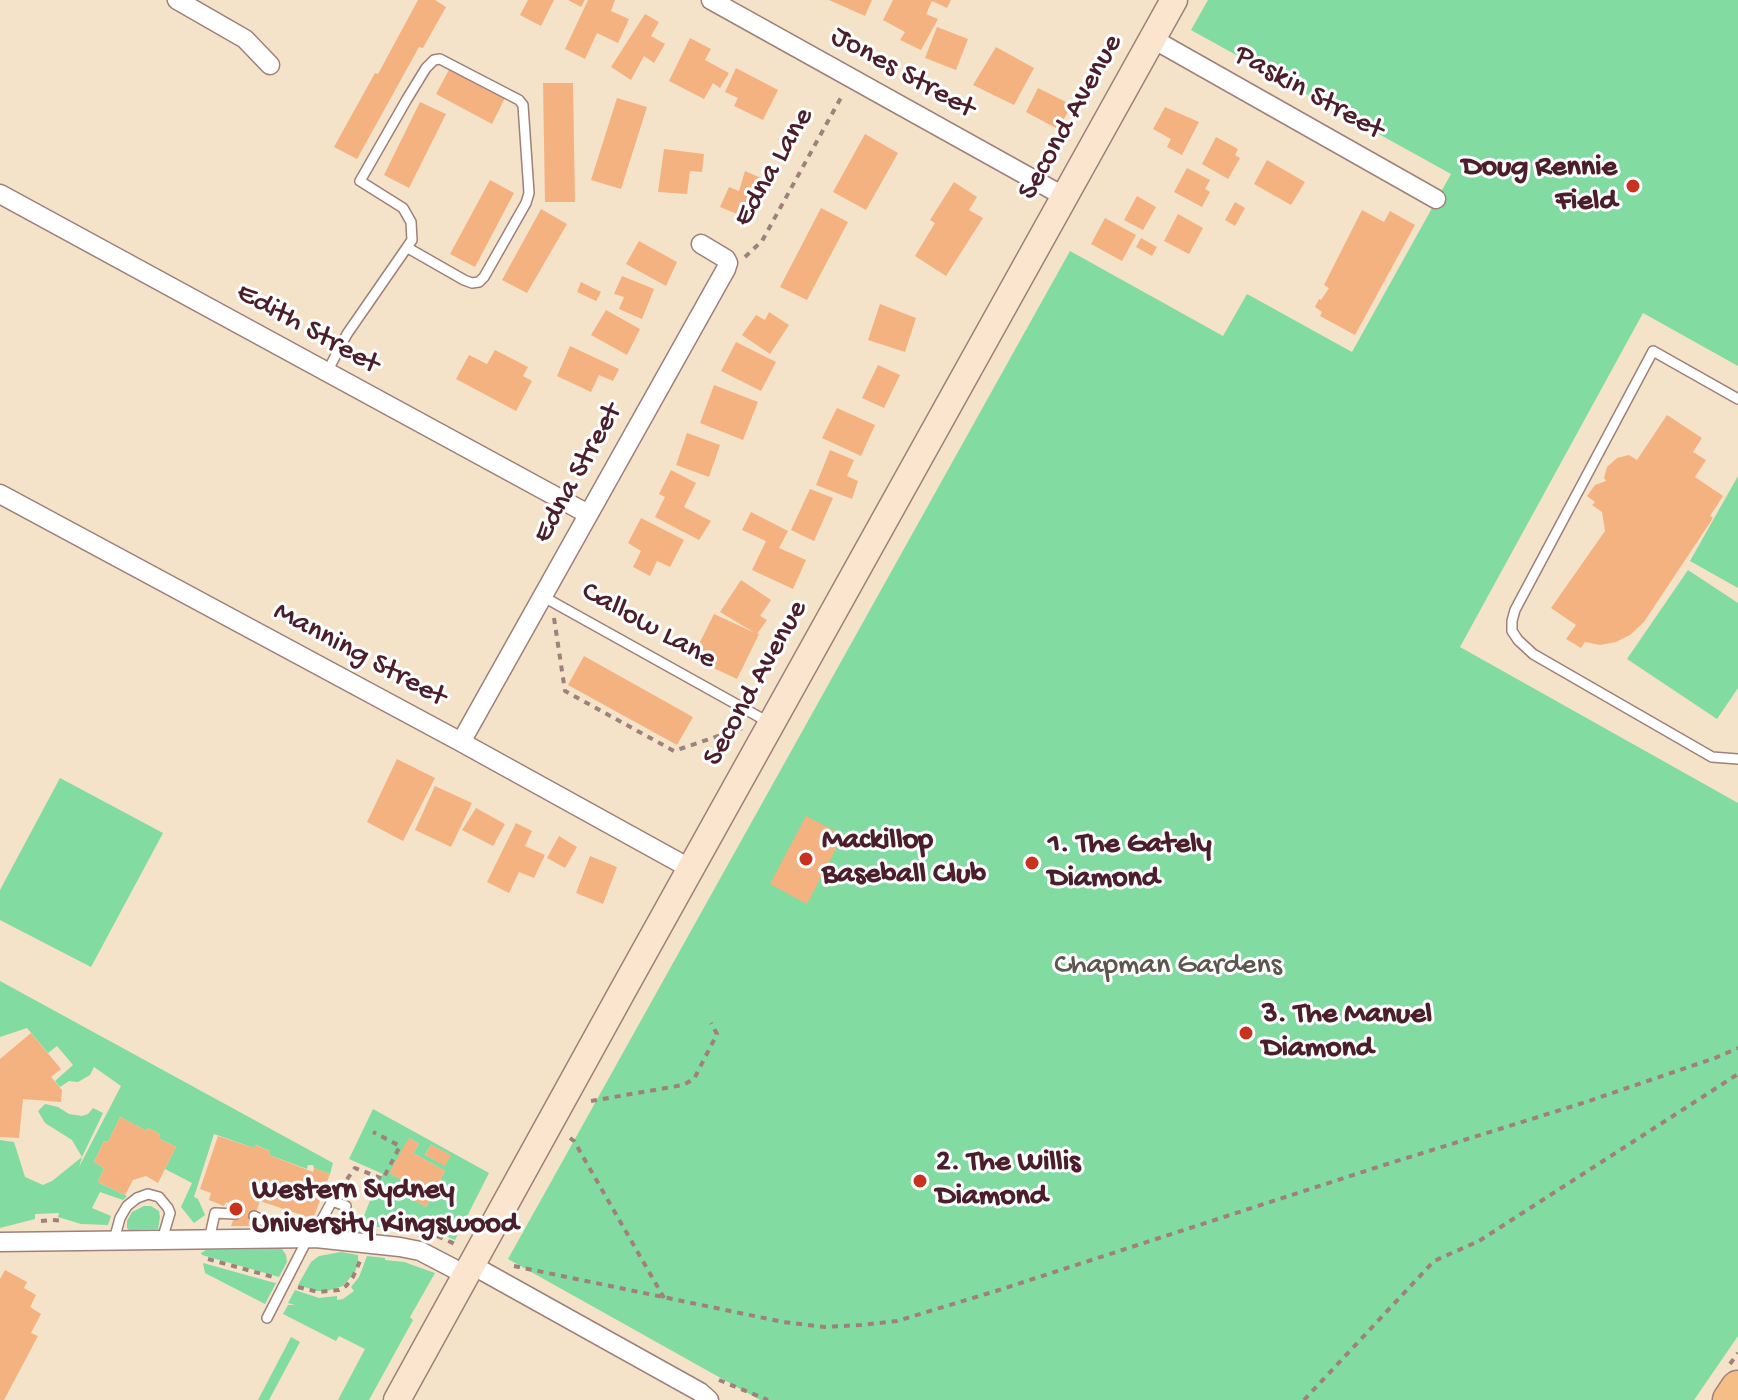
<!DOCTYPE html>
<html>
<head>
<meta charset="utf-8">
<style>
  body { margin:0 }
  canvas { display:block; background:#f4e2c9 }
</style>
</head>
<body>
<canvas width="1738" height="1400"></canvas>
<script>
const c = document.querySelector('canvas').getContext('2d');
c.lineJoin = 'round';
function paint(path, color) { c.fillStyle = color; c.fill(path, 'evenodd'); }
const poly = rows => new Path2D(rows.map(r => 'M' + r).join(''));
function strokePath(path, color, width, dash) { c.strokeStyle = color; c.lineWidth = width; c.lineCap = dash ? 'butt' : 'round'; c.setLineDash(dash || []); c.stroke(path); }
function label(font, color, halo, rows, align = 'center') {
  c.font = font + ' "Gochi Hand",sans-serif'; c.lineWidth = 6; c.setLineDash([]); c.textBaseline = 'middle'; c.strokeStyle = halo; c.fillStyle = color; for (const [text, x, y, turn = 0] of rows) {
    c.save(); c.translate(x, y); c.rotate((+turn || 0) * Math.PI / 180); c.textAlign = isNaN(turn) ? turn : align; if (halo) c.strokeText(text, 0, 0); c.fillText(text, 0, 0); c.restore();
  }
}
paint(poly([
  [1208,0,1738,0,1738,366,1643,313,1460,647,1738,803,1738,1336,1694,1400,760,1400,508,1259,1070,251,1223,336,1247,294,1352,352,1451,174,1191,30],
  [1738,476,1738,588,1690,561],
  [1688,570,1738,603,1738,688,1717,719,1627,659],
  [60,778,163,833,91,967,0,920,0,890],
  [0,981,333,1163,330,1174,314,1168,313,1165,308,1165,307,1169,269,1155,270,1151,256,1145,254,1148,214,1134,194,1197,198,1199,205,1215,194,1223,181,1207,192,1183,165,1169,176,1147,158,1138,160,1134,148,1128,147,1131,120,1117,108,1142,104,1141,94,1162,104,1168,98,1182,127,1196,123,1200,100,1192,92,1208,111,1216,108,1225,81,1224,58,1217,59,1213,35,1214,35,1219,0,1228,0,1140,14,1142,25,1177,43,1185,52,1181,82,1157,72,1140,45,1123,38,1111,45,1104,58,1107,69,1114,82,1116,88,1114,93,1108,103,1113,82,1157,79,1167,121,1086,94,1067,90,1075,78,1082,69,1081,60,1087,55,1081,73,1065,57,1046,48,1053,27,1028,0,1037],
  [373,1109,489,1173,455,1240,416,1224,379,1227,367,1226,361,1232,358,1231,375,1188,383,1174,349,1159],
  [409,1138,419,1144,413,1153,445,1171,426,1207,414,1200,419,1190],
  [431,1145,450,1155,445,1165,425,1155],
  [144,1206,151,1206,159,1211,160,1217,158,1229,129,1230,127,1228,127,1221,132,1212],
  [282,1249,286,1255,287,1262,279,1277,202,1255,201,1253,206,1250],
  [341,1252,358,1255,358,1264,355,1272,343,1286,327,1291,317,1291,298,1285,311,1262,319,1256],
  [367,1256,385,1258,385,1260,404,1262,435,1273,410,1317,413,1320,369,1400,338,1400,365,1349,339,1336,336,1341,283,1314,288,1305,295,1305,288,1303,295,1290,319,1298,337,1296,337,1300,343,1299,354,1291,351,1287,359,1277],
  [203,1263,275,1283,276,1283,265,1304,205,1273],
  [291,1337,300,1342,269,1400,258,1400]
]), '#82dba1');
paint(poly([
  [418,0,435,0,446,7,423,48,419,47,357,159,334,147,375,73,378,74],
  [528,0,554,0,541,26,520,15],
  [568,0,585,0,581,7],
  [588,0,615,0,611,11,629,19,618,43,597,33,585,59,565,49],
  [829,0,872,0,865,16],
  [893,0,951,0,947,8,932,1,926,14,938,19,921,50,900,40,905,32,883,20],
  [645,14,659,22,651,36,665,44,654,63,644,56,631,80,611,67],
  [937,27,968,39,956,70,925,58],
  [690,38,711,49,705,60,729,73,720,88,713,83,704,99,669,81],
  [996,47,1034,68,1014,105,973,85],
  [450,68,505,98,492,124,436,94],
  [736,68,778,90,763,120,734,106,738,98,725,92],
  [543,83,573,83,575,202,545,202],
  [1038,88,1072,105,1058,129,1026,112],
  [617,98,647,107,621,189,591,180],
  [420,102,446,114,409,188,384,175],
  [1165,107,1199,122,1182,155,1167,147,1171,139,1153,129],
  [865,134,898,153,866,210,833,192],
  [1216,137,1238,149,1235,155,1240,158,1228,179,1202,164],
  [664,149,704,154,702,172,690,171,687,194,658,192],
  [1267,160,1305,182,1291,205,1254,184],
  [1187,168,1210,180,1205,189,1210,192,1202,207,1174,192],
  [745,171,768,181,752,220,720,207,729,187,739,191],
  [490,180,514,193,475,267,450,254],
  [954,182,977,197,969,210,983,218,946,276,915,256,935,223,930,220],
  [1137,196,1156,207,1143,230,1124,220],
  [1235,202,1245,208,1235,226,1225,220],
  [821,208,848,222,807,300,780,287],
  [541,209,567,224,527,293,502,280],
  [1362,210,1384,222,1390,211,1415,225,1355,335,1320,316,1322,312,1315,307,1319,299,1321,300,1329,288,1324,285],
  [1178,214,1203,228,1189,254,1164,241],
  [1105,218,1136,235,1122,261,1091,244],
  [1141,238,1157,247,1152,256,1136,247],
  [639,241,677,262,666,286,626,264],
  [622,276,654,289,642,319,619,309,624,297,614,294],
  [581,282,601,292,596,301,577,292],
  [880,304,916,318,905,352,868,340],
  [606,310,640,329,627,355,591,335],
  [769,312,789,325,770,354,742,335,756,315,765,320],
  [736,342,776,362,761,391,721,371],
  [570,346,619,369,613,381,599,375,591,392,557,376],
  [495,350,528,367,523,376,532,381,516,411,456,379,469,355,487,364],
  [878,365,900,375,884,408,862,398],
  [714,385,758,402,743,440,700,423],
  [837,408,875,425,861,456,822,438],
  [1667,415,1702,438,1693,452,1706,460,1695,477,1723,496,1710,516,1713,518,1644,622,1630,635,1616,642,1600,645,1585,642,1581,648,1566,639,1576,625,1551,608,1605,531,1602,512,1592,505,1595,502,1587,496,1595,485,1606,481,1604,478,1607,467,1617,458,1629,455,1637,460],
  [687,433,720,445,709,477,676,465],
  [830,450,854,460,847,476,858,481,852,499,816,485],
  [671,470,696,483,684,507,711,521,699,540,655,517,665,497,659,494],
  [810,489,833,498,814,541,791,530],
  [751,512,788,531,779,548,806,560,793,589,752,570,766,541,742,530],
  [641,518,684,540,670,567,657,561,650,576,633,567,641,551,628,543],
  [741,580,771,600,760,616,767,620,757,634,759,634,737,679,692,658,714,614,755,633,720,612],
  [584,656,693,717,677,745,568,685],
  [397,759,435,778,403,841,367,822],
  [435,786,472,803,451,847,415,830],
  [476,808,505,824,493,846,462,830],
  [806,816,843,835,807,904,770,884],
  [516,823,532,831,525,846,545,855,534,878,519,872,509,893,487,882],
  [559,836,577,847,565,868,547,858],
  [590,856,617,867,603,904,576,893],
  [31,1033,61,1069,51,1077,62,1090,61,1102,23,1099,19,1138,0,1137,0,1059],
  [120,1117,147,1131,148,1128,160,1134,158,1138,176,1147,158,1183,146,1176,133,1180,125,1195,98,1182,104,1168,94,1162,104,1141,108,1142],
  [218,1136,254,1148,255,1145,270,1151,269,1155,313,1172,314,1168,330,1174,313,1219,260,1201,251,1226,231,1226,238,1207,226,1202,224,1206,209,1200,211,1193,200,1189],
  [409,1138,419,1144,413,1153,445,1171,426,1207,413,1200,419,1190,389,1173],
  [431,1145,451,1155,445,1166,425,1155],
  [5,1270,27,1282,24,1288,36,1295,30,1307,41,1314,31,1333,38,1336,4,1400,0,1400,0,1279]
]), '#f5b281');
const lane = poly([
  [327,372,347,334,412,240,411,222,403,208,360,181,407,99,426,68,434,60,440,59,519,100,523,105,529,193,526,203,484,277,479,282,472,283,464,280,408,248],
  [1738,399,1653,351,1515,610,1512,621,1512,631,1518,640,1533,654,1712,757,1738,759],
  [542,596,770,723],
  [254,1216,269,1224,272,1238],
  [316,1238,319,1225,332,1201,346,1206],
  [114,1240,120,1218,127,1206,137,1198,148,1194,159,1197,168,1208,170,1213,162,1240],
  [209,1240,215,1213,235,1214],
  [267,1318,308,1238]
]);
const street = poly([
  [177,0,245,39,270,65],
  [711,0,1065,197],
  [1153,39,1436,199],
  [0,194,588,514],
  [0,494,461,742,691,869],
  [461,742,726,269,728,263,726,259,701,244],
  [0,1242,316,1238,400,1247,420,1251,466,1275],
  [472,1265,700,1392,709,1400]
]);
const secondary = poly([
  [397,1400,622,992,1174,0]
]);
const highway = poly([
  [1730,1400,1738,1388]
]);
strokePath(lane, '#9f807a', 12);
strokePath(street, '#9f807a', 21);
strokePath(secondary, '#9f807a', 29);
strokePath(highway, '#9f807a', 37);
strokePath(poly([
  [745,257,762,241,843,94],
  [554,618,565,691,674,751,742,728],
  [591,1101,683,1085,694,1079,717,1034,711,1023],
  [570,1138,574,1141,664,1298],
  [340,1189,355,1168,383,1179,400,1146,373,1132],
  [41,1221,52,1220,64,1221],
  [403,1227,419,1228,455,1244],
  [208,1259,273,1277],
  [514,1266,783,1322,825,1327,861,1325,897,1321,996,1291,1381,1166,1586,1102,1715,1058,1738,1048],
  [298,1287,318,1292,339,1290,346,1286,353,1277,360,1261],
  [1730,1364,1738,1353],
  [719,1380,768,1400],
  [1304,1400,1434,1261,1479,1241,1738,1074]
]), '#9f807a', 4, [6, 6]);
strokePath(lane, '#fff', 9);
strokePath(street, '#fff', 18);
strokePath(secondary, '#fbe5cf', 26);
strokePath(highway, '#f6be87', 34);
for (const [x, y, r, color] of [
  [1633,186,8,"#c8321e"],
  [806,859,8,"#c8321e"],
  [1032,863,8,"#c8321e"],
  [1246,1033,8,"#c8321e"],
  [920,1181,8,"#c8321e"],
  [236,1209,8,"#c8321e"]
]) { const dot = new Path2D(); dot.arc(x, y, r, 0, 2 * Math.PI); c.fillStyle = color; c.fill(dot); strokePath(dot, '#fff', 3); }
label('30px', '#4a1f2b', '#fff', [
  ["Jones Street",902,74,29],
  ["Paskin Street",1308,94,29],
  ["Second Avenue",1072,118,-61],
  ["Edna Lane",775,168,-60],
  ["Edith Street",307,330,29],
  ["Edna Street",579,474,-61],
  ["Callow Lane",648,627,29],
  ["Manning Street",359,656,28],
  ["Second Avenue",757,684,-61]
]);
label('bold 30px', '#4a1f2b', '#fff', [
  ["Doug Rennie",1617,169,"right"],
  ["Field",1617,203,"right"],
  ["Mackillop",822,842],
  ["Baseball Club",822,876],
  ["1. The Gately",1048,846],
  ["Diamond",1048,880],
  ["3. The Manuel",1262,1016],
  ["Diamond",1262,1050],
  ["2. The Willis",936,1164],
  ["Diamond",936,1198],
  ["Western Sydney",252,1192],
  ["University Kingswood",252,1226]
], 'left');
label('30px', '#5b574e', '#fff', [
  ["Chapman Gardens",1168,967]
]);
</script>
</body>
</html>
